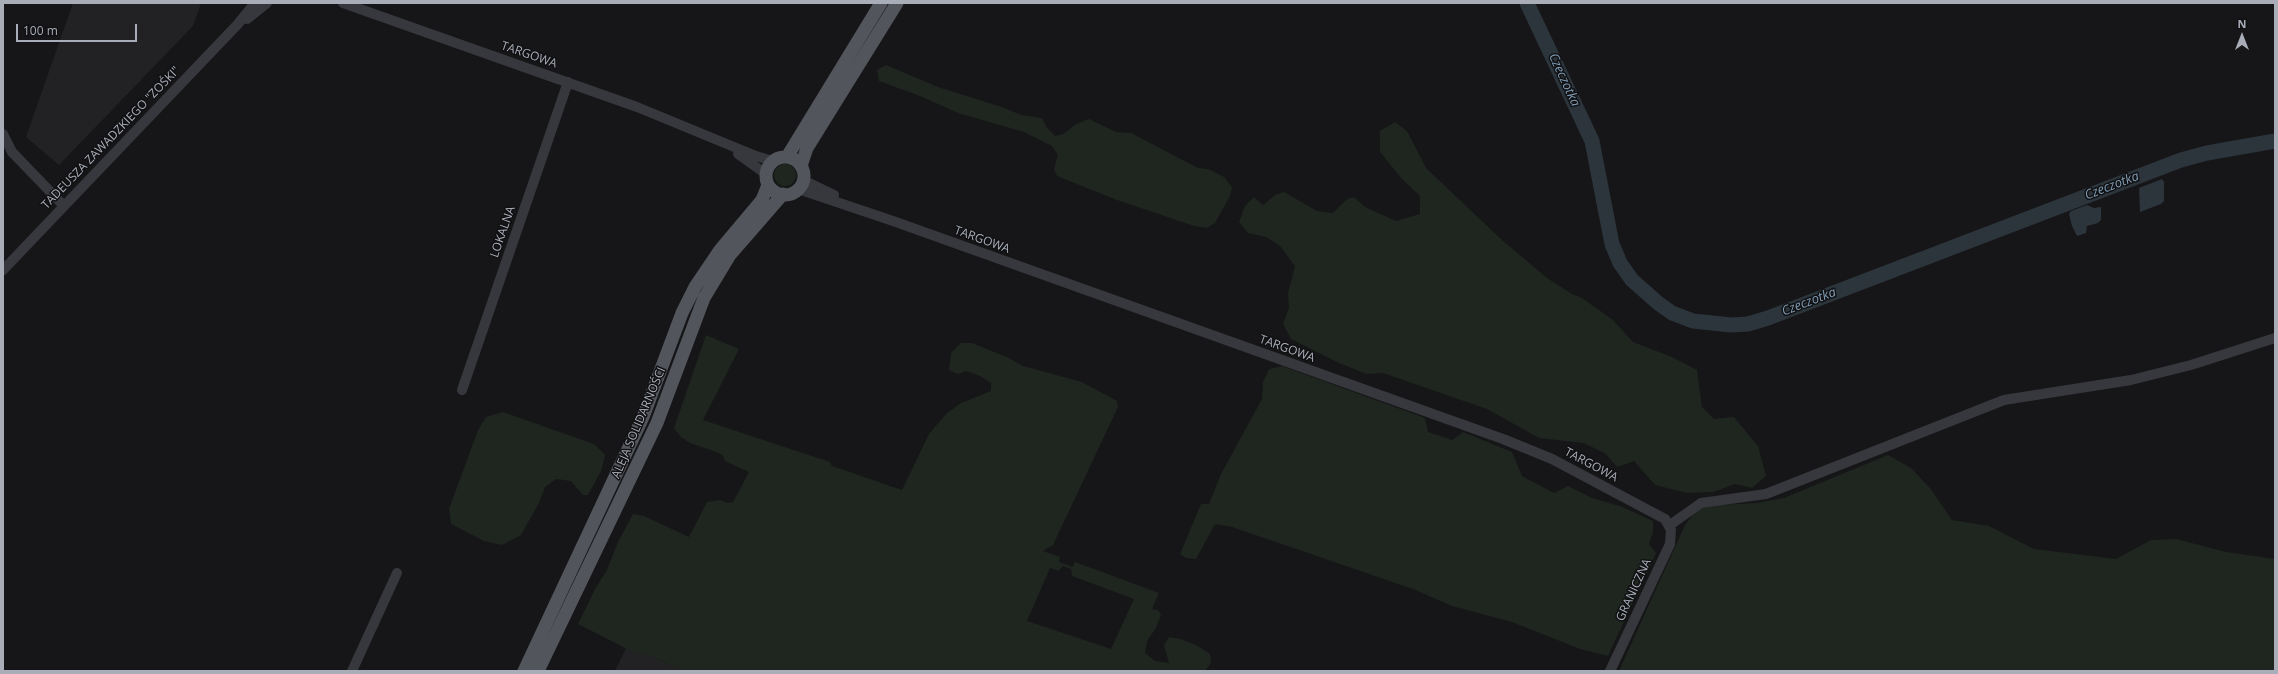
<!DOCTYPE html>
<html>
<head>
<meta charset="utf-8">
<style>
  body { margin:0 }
  #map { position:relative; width:2278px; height:674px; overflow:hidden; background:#161618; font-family:"Open Sans",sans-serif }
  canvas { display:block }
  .frame { position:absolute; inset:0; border:4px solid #a8adb8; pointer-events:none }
  .north { position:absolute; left:2222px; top:16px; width:40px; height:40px; -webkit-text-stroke:3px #111113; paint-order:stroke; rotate:0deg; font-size:11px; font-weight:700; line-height:16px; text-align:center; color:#a8adb8 }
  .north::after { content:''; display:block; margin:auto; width:14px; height:18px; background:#a8adb8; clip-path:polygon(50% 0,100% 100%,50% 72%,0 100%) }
  .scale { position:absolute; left:16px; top:24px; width:121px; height:18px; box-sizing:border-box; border:2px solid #a8adb8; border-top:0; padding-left:5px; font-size:12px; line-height:14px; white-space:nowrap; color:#a8adb8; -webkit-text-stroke:3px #111113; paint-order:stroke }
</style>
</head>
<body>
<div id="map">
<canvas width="2278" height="674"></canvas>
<div class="frame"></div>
<div class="north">N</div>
<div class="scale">100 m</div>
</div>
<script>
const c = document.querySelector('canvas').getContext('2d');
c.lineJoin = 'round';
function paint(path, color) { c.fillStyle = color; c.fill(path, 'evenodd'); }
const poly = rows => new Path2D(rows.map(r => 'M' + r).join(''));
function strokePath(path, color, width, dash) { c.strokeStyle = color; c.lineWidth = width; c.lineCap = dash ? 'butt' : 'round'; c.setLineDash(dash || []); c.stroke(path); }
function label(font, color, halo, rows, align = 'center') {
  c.font = font + ' "Open Sans",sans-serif'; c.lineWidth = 3; c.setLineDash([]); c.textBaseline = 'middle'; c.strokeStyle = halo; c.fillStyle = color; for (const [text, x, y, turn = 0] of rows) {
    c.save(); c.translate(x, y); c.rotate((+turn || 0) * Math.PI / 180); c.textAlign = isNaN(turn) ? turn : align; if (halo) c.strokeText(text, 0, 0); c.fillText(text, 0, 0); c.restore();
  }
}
paint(poly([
  [73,3,201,3,193,26,59,165,26,137],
  [627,646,685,671,615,671]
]), '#222225');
paint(poly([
  [886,65,938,87,1002,107,1021,115,1042,118,1047,128,1055,136,1063,134,1076,124,1089,119,1116,132,1131,133,1198,168,1208,169,1224,177,1232,187,1230,196,1215,223,1207,228,1194,226,1117,200,1057,176,1054,169,1058,155,1052,146,1024,132,958,113,920,96,879,81,877,70],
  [1395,122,1407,131,1426,168,1502,240,1547,278,1572,294,1582,298,1613,320,1633,342,1672,357,1697,370,1702,407,1714,419,1734,417,1758,446,1766,476,1752,488,1735,484,1713,492,1687,493,1655,485,1634,461,1617,467,1606,454,1584,443,1539,438,1487,409,1383,373,1367,374,1339,363,1291,339,1283,324,1289,308,1288,293,1295,266,1280,246,1266,237,1248,233,1239,222,1245,206,1254,197,1263,205,1275,195,1284,192,1317,211,1333,213,1347,199,1354,197,1365,207,1396,221,1420,214,1420,196,1402,179,1380,152,1380,131],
  '774 175a11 11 0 1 1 22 0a11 11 0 1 1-22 0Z',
  [706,335,739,349,703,420,830,462,832,466,902,490,929,434,947,413,961,403,991,391,991,383,980,376,966,371,958,374,949,370,951,353,961,343,972,343,1009,358,1023,366,1082,382,1117,401,1118,407,1053,545,1043,551,1060,557,1059,562,1073,567,1075,562,1159,593,1152,609,1158,610,1161,615,1156,628,1147,641,1145,653,1155,661,1169,663,1164,645,1169,637,1181,639,1198,646,1210,654,1211,663,1205,671,685,671,643,653,641,656,578,624,596,587,606,572,618,542,633,514,644,516,689,537,707,502,720,500,728,503,733,502,749,472,725,461,723,456,719,453,690,443,681,437,674,428],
  [1063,566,1071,569,1072,576,1134,599,1111,649,1027,621,1050,568,1058,571],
  [1282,366,1425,418,1428,432,1452,440,1463,432,1512,452,1522,476,1554,493,1568,486,1592,498,1620,506,1653,521,1653,532,1649,544,1656,553,1608,656,1580,649,1512,622,1452,606,1413,589,1232,527,1215,524,1196,559,1186,558,1180,554,1201,504,1209,504,1221,474,1262,399,1263,382,1269,369],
  [503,412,594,444,605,455,601,471,588,495,583,495,571,481,556,479,545,487,539,503,521,535,502,545,484,541,451,524,449,509,478,430,486,417],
  [1888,455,1911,468,1930,488,1952,520,1989,526,2034,549,2116,559,2151,540,2176,539,2226,552,2275,559,2275,671,1619,671,1685,525,1694,513,1702,508,1720,505,1756,503,1784,498]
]), '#1e261f');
paint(poly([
  [2162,179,2164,182,2164,201,2161,204,2140,212,2139,188],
  [2087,205,2094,208,2101,207,2101,220,2098,223,2087,226,2086,233,2077,236,2072,226,2069,214,2071,211]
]), '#2c353c');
strokePath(poly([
  [1527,3,1592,141,1612,244,1620,263,1632,280,1658,303,1672,313,1693,321,1731,325,1748,324,1768,318,2181,160,2207,153,2275,141]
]), '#2c353c', 15);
strokePath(poly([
  [343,3,637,107,756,156,773,161],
  [247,19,267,3],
  [3,134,12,152,64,206],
  [738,154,766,174],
  [803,180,834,195],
  [798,189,893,221,1503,439,1552,459,1665,519,1671,530,1670,544,1610,671],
  [3,270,237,25,255,3],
  [462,390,568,82],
  [1670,525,1701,503,1766,494,2004,400,2131,380,2191,365,2275,338],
  [352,671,397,573]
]), '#37383d', 10);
strokePath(poly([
  [787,157,881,3],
  '766 176a19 19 0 1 1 38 0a19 19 0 1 1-38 0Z',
  [801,166,807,148,897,3],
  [524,671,643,417,682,313,695,287,720,250,762,200,768,185],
  [538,671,657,423,704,298,730,255,783,194]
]), '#53555c', 13);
label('12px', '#a8adb8', '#111113', [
  ["TARGOWA",529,55,19],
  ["TADEUSZA ZAWADZKIEGO \"ZOŚKI\"",111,138,-46],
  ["LOKALNA",503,232,-71],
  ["TARGOWA",982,240,20],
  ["TARGOWA",1287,349,20],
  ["ALEJA SOLIDARNOŚCI",639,423,-67],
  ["TARGOWA",1591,465,28],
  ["GRANICZNA",1634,590,-65]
]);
label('italic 13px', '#7f9bb3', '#111113', [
  ["Czeczotka",1564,80,65],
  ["Czeczotka",2112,186,-21],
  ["Czeczotka",1809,302,-21]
]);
</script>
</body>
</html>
